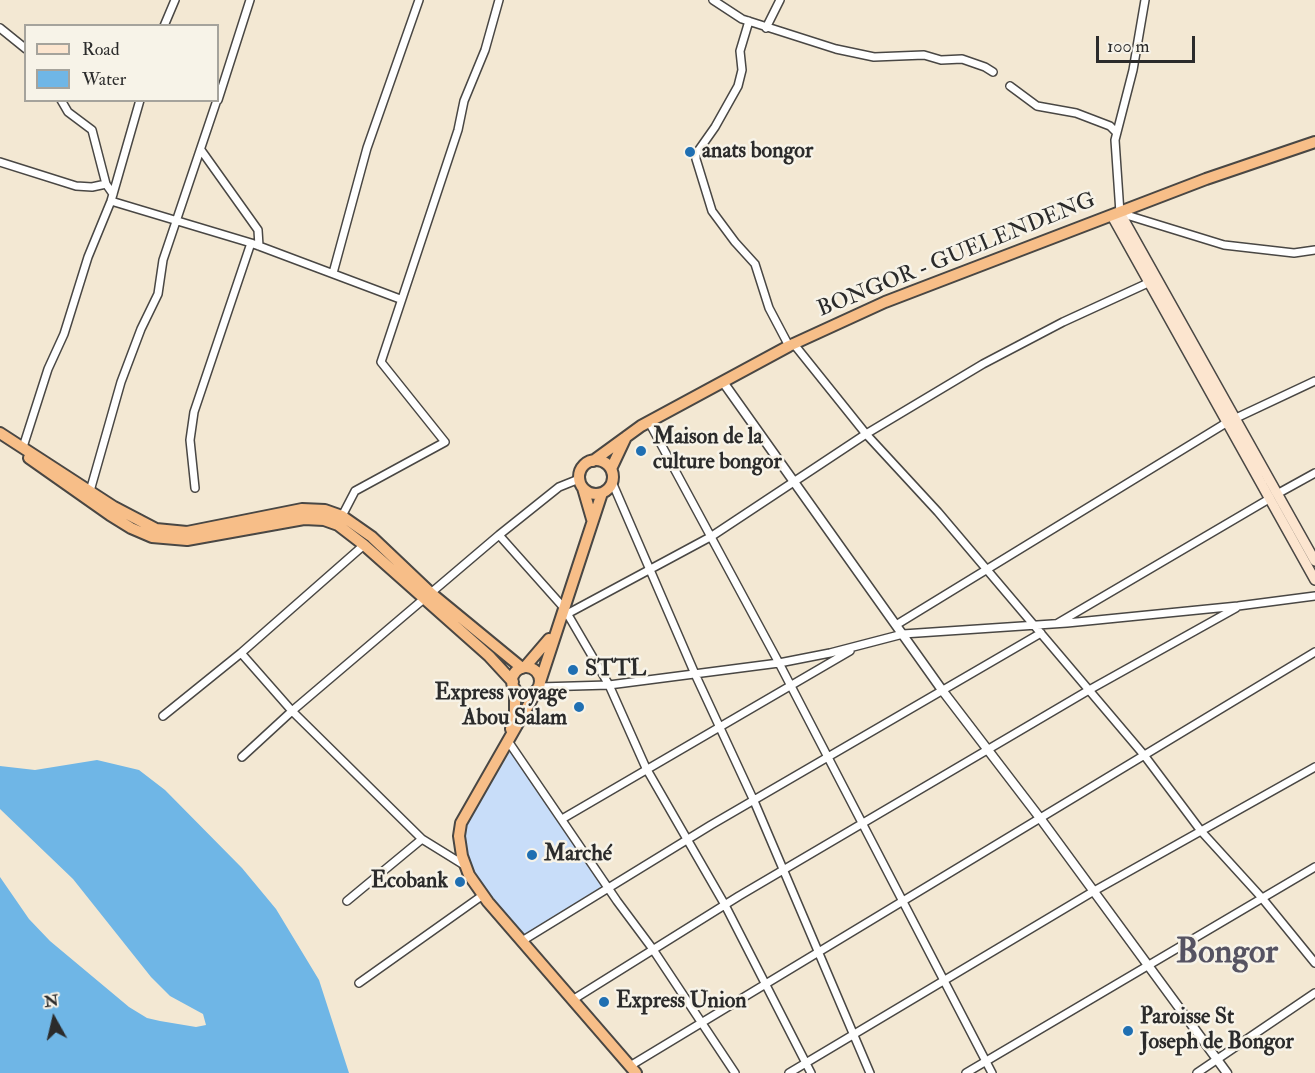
<!DOCTYPE html>
<html>
<head>
<meta charset="utf-8">
<style>
  body { margin:0 }
  #map { position:relative; width:1315px; height:1073px; overflow:hidden; background:#f3e8d3; font-family:"IM FELL Double Pica",serif }
  canvas { display:block }
  .legend { position:absolute; left:24px; top:24px; width:195px; height:78px; box-sizing:border-box; background:#f7f3e8; border:2px solid #a5a39c; margin:0; padding:8px 10px; list-style:none; font-size:18px; color:#2b2b2b }
  .legend li { display:flex; align-items:center; gap:12px; height:30px }
  .legend b { width:30px; border:2px solid #a5a39c }
  .north { position:absolute; left:24px; top:989px; width:60px; height:60px; -webkit-text-stroke:4px #f7f3e8; paint-order:stroke; rotate:352deg; font-size:16px; font-weight:700; line-height:24px; text-align:center; color:#2b2b2b }
  .north::after { content:''; display:block; margin:auto; width:21px; height:27px; background:#2b2b2b; clip-path:polygon(50% 0,100% 100%,50% 72%,0 100%) }
  .scale { position:absolute; left:1096px; top:36px; width:99px; height:27px; box-sizing:border-box; border:3px solid #2b2b2b; border-top:0; padding-left:8px; font-size:18px; line-height:21px; white-space:nowrap; color:#2b2b2b; -webkit-text-stroke:4px #f7f3e8; paint-order:stroke }
</style>
</head>
<body>
<div id="map">
<canvas width="1315" height="1073"></canvas>
<ul class="legend">
<li><b style="height:8px;background:#fce5cf"></b>Road</li>
<li><b style="height:16px;background:#6fb6e6"></b>Water</li>
</ul>
<div class="north">N</div>
<div class="scale">100 m</div>
</div>
<script>
const c = document.querySelector('canvas').getContext('2d');
c.lineJoin = 'round';
function paint(path, color) { c.fillStyle = color; c.fill(path, 'evenodd'); }
const poly = rows => new Path2D(rows.map(r => 'M' + r).join(''));
function strokePath(path, color, width, dash) { c.strokeStyle = color; c.lineWidth = width; c.lineCap = dash ? 'butt' : 'round'; c.setLineDash(dash || []); c.stroke(path); }
function label(font, color, halo, rows, align = 'center') {
  c.font = font + ' "IM FELL Double Pica",serif'; c.lineWidth = 5; c.setLineDash([]); c.textBaseline = 'middle'; c.strokeStyle = halo; c.fillStyle = color; for (const [text, x, y, turn = 0] of rows) {
    c.save(); c.translate(x, y); c.rotate((+turn || 0) * Math.PI / 180); c.textAlign = isNaN(turn) ? turn : align; if (halo) c.strokeText(text, 0, 0); c.fillText(text, 0, 0); c.restore();
  }
}
paint(poly([
  [514,745,615,889,530,941,481,884,468,858,464,829]
]), '#c8ddf9');
paint(poly([
  [97,760,139,770,165,790,242,868,276,909,319,980,349,1073,0,1073,0,877,29,919,50,941,129,1007,147,1018,160,1021,196,1027,206,1025,203,1014,170,996,151,977,73,879,0,809,0,766,35,770]
]), '#6fb6e6');
const minor = poly([
  [713,0,742,19,836,49,874,57,924,55,941,60,962,59,985,67,993,72],
  [1145,0,1133,70,1115,140,1120,213,1224,245,1294,253,1315,250],
  [749,21,740,51,742,70,738,86,715,127,696,154,696,159,712,211,735,242,755,264,769,308,789,346],
  [164,26,175,0],
  [0,28,26,49],
  [766,28,780,0],
  [1010,86,1037,106,1076,113,1110,126,1116,132],
  [61,100,68,112,92,130,106,184,113,194],
  [218,100,250,0],
  [201,150,258,230,259,246],
  [0,162,76,186,92,187,106,184],
  [111,201,251,243,400,299],
  [333,273,367,148,419,0],
  [793,343,866,434,938,512,1144,755,1201,831,1262,898,1315,963],
  [1234,419,1315,381],
  [649,422,779,663,992,1073],
  [23,447,48,369,64,334,88,257,111,201,140,100],
  [612,482,695,674,754,801,870,1073],
  [195,488,190,440,194,412,251,243],
  [90,491,121,382,141,329,158,294,163,260,217,100],
  [1277,494,1315,473],
  [342,516,355,491,445,442,381,362,458,130,464,101,485,50,499,0],
  [499,535,564,608,609,685,646,768,725,905,811,1073],
  [567,614,712,536,866,434,983,364,1063,322,1148,283],
  [1058,623,1269,499],
  [896,625,1226,423],
  [241,653,292,711,422,839,464,865],
  [539,687,609,685,779,663,830,653,903,634,1067,623,1238,606,1315,596],
  [163,716,241,653,364,545],
  [508,741,617,901,652,948,735,1073],
  [242,757,292,711,499,535,559,487,579,479],
  [562,819,850,651],
  [347,901,422,839],
  [522,941,711,825,1041,633],
  [359,983,483,895],
  [574,999,739,896,1089,690,1236,608],
  [630,1066,1315,652],
  [789,1073,1094,891,1315,767],
  [966,1073,1315,867],
  [1197,1073,1315,993]
]);
const tertiary = poly([
  [723,382,942,690,1040,818,1227,1073]
]);
const secondary = poly([
  [1120,213,1315,561],
  [1112,216,1315,580]
]);
const trunk = poly([
  [0,433,114,507,156,529,187,532,302,509,325,510,342,516,372,537,432,594,522,668],
  [29,458,110,515,131,528,152,537,187,540,304,519,324,520,338,525,364,545,489,656,513,682],
  '579 477a17 17 0 1 1 34 0a17 17 0 1 1-34 0Z',
  [593,461,641,426,789,346,885,302,1206,179,1315,142],
  [611,469,626,437],
  [583,488,592,519],
  [525,667,549,639],
  '512 681a14 14 0 1 1 28 0a14 14 0 1 1-28 0Z',
  [540,682,602,493],
  [537,690,461,823,459,836,462,856,469,875,488,902,636,1073],
  [511,729,515,712,515,689]
]);
strokePath(minor, '#494744', 10);
strokePath(tertiary, '#494744', 11);
strokePath(secondary, '#494744', 12);
strokePath(trunk, '#494744', 14);
strokePath(minor, '#fff', 7);
strokePath(tertiary, '#fff', 8);
strokePath(secondary, '#fce5cf', 9);
strokePath(trunk, '#f7be88', 10);
for (const [x, y, r, color] of [
  [690,152,6,"#1f6fb2"],
  [641,451,6,"#1f6fb2"],
  [573,670,6,"#1f6fb2"],
  [579,707,6,"#1f6fb2"],
  [532,855,6,"#1f6fb2"],
  [460,882,6,"#1f6fb2"],
  [604,1002,6,"#1f6fb2"],
  [1128,1031,6,"#1f6fb2"]
]) { const dot = new Path2D(); dot.arc(x, y, r, 0, 2 * Math.PI); c.fillStyle = color; c.fill(dot); strokePath(dot, '#f7f3e8', 2); }
label('bold 22px', '#2b2b2b', '#f7f3e8', [
  ["anats bongor",702,152],
  ["Maison de la",653,438],
  ["culture bongor",653,463],
  ["STTL",585,670],
  ["Express voyage",567,694,"right"],
  ["Abou Salam",567,719,"right"],
  ["Marché",544,855],
  ["Ecobank",448,882,"right"],
  ["Express Union",616,1002],
  ["Paroisse St",1140,1018],
  ["Joseph de Bongor",1140,1043]
], 'left');
label('22px', '#2b2b2b', '#f7f3e8', [
  ["BONGOR - GUELENDENG",957,256,-22]
]);
label('bold 34px', '#565362', '#f7f3e8', [
  ["Bongor",1227,955]
]);
</script>
</body>
</html>
